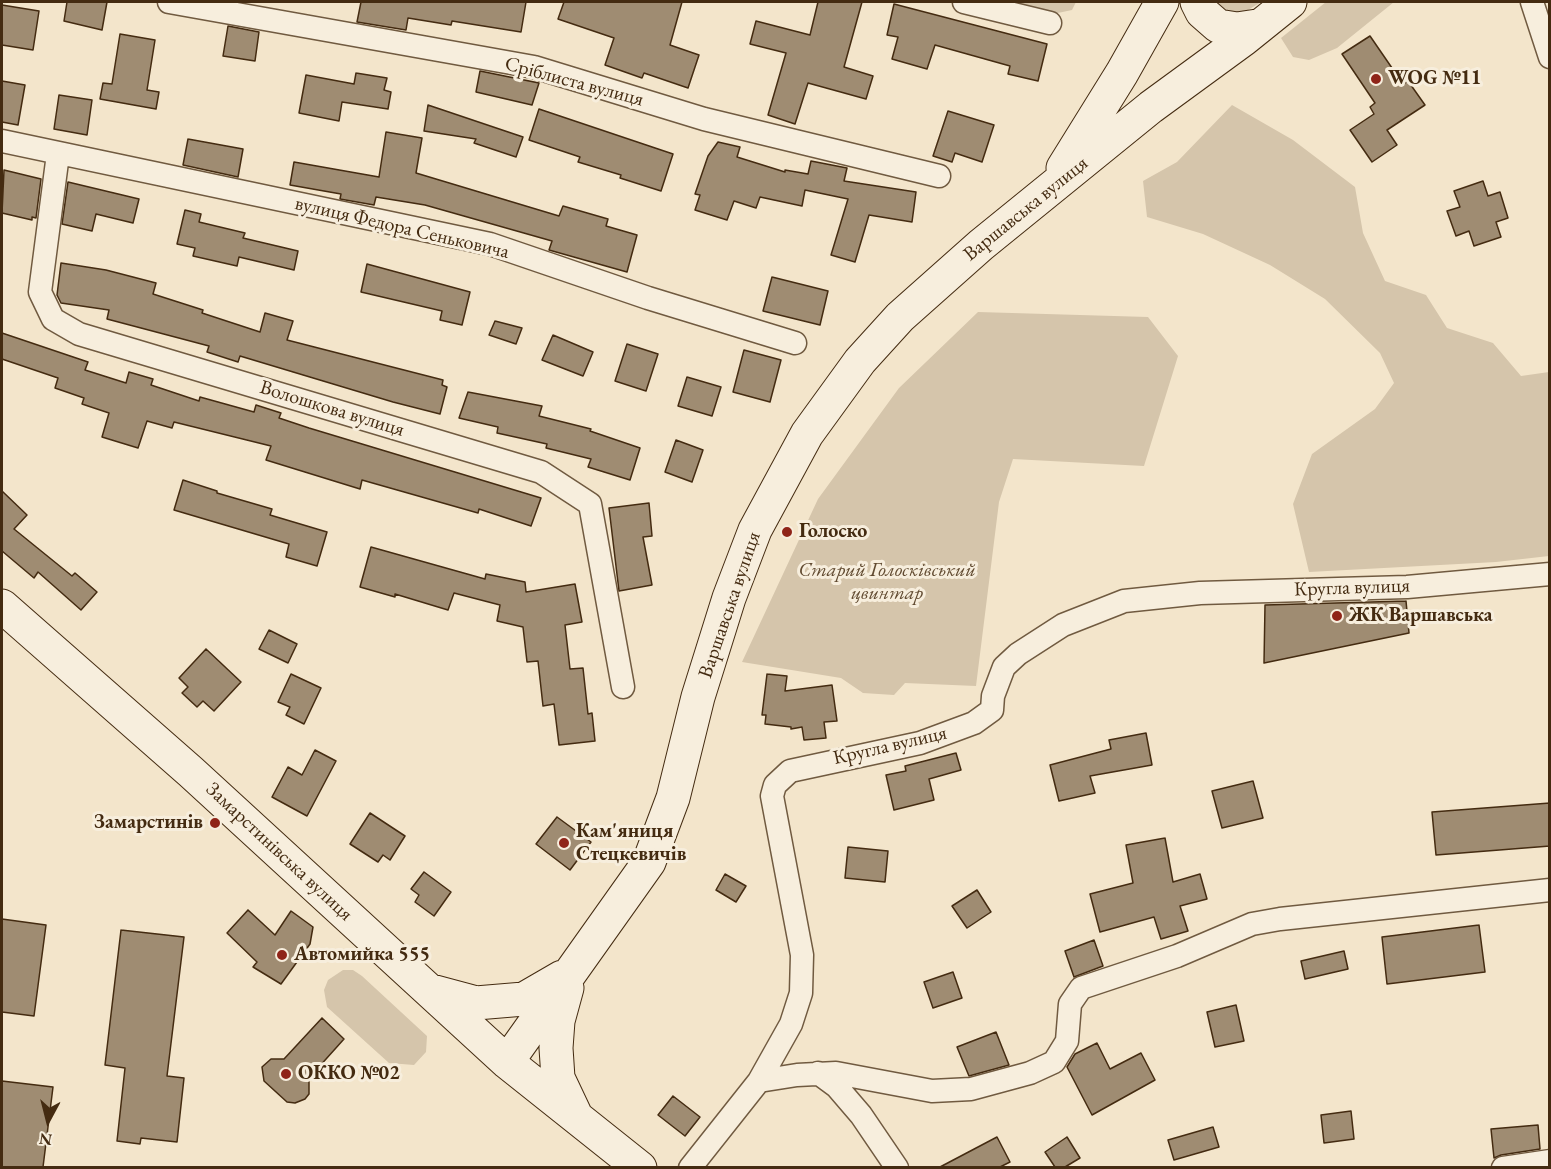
<!DOCTYPE html>
<html>
<head>
<meta charset="utf-8">
<style>
  body { margin:0 }
  #map { position:relative; width:1551px; height:1169px; overflow:hidden; background:#f3e5cb; font-family:"EB Garamond",serif }
  canvas { display:block }
  .frame { position:absolute; inset:0; border:3px solid #442b11; pointer-events:none }
  .north { position:absolute; left:18px; top:1091px; width:60px; height:60px; -webkit-text-stroke:4px #f7eedd; paint-order:stroke; rotate:187deg; font-size:16px; font-weight:700; line-height:24px; text-align:center; color:#442b11 }
  .north::after { content:''; display:block; margin:auto; width:21px; height:27px; background:#442b11; clip-path:polygon(50% 0,100% 100%,50% 72%,0 100%) }
</style>
</head>
<body>
<div id="map">
<canvas width="1551" height="1169"></canvas>
<div class="frame"></div>
<div class="north">N</div>
</div>
<script>
const c = document.querySelector('canvas').getContext('2d');
c.lineJoin = 'round';
function paint(path, color) { c.fillStyle = color; c.fill(path, 'evenodd'); }
const poly = rows => new Path2D(rows.map(r => 'M' + r).join(''));
function strokePath(path, color, width, dash) { c.strokeStyle = color; c.lineWidth = width; c.lineCap = dash ? 'butt' : 'round'; c.setLineDash(dash || []); c.stroke(path); }
function label(font, color, halo, rows, align = 'center') {
  c.font = font + ' "EB Garamond",serif'; c.lineWidth = 6; c.setLineDash([]); c.textBaseline = 'middle'; c.strokeStyle = halo; c.fillStyle = color; for (const [text, x, y, turn = 0] of rows) {
    c.save(); c.translate(x, y); c.rotate((+turn || 0) * Math.PI / 180); c.textAlign = isNaN(turn) ? turn : align; if (halo) c.strokeText(text, 0, 0); c.fillText(text, 0, 0); c.restore();
  }
}
paint(poly([
  [1004,2,1076,2,1072,10,1053,14],
  [1206,2,1261,2,1235,18],
  [1326,2,1394,2,1337,48,1309,60,1293,57,1281,38],
  [1232,105,1293,140,1355,187,1363,233,1385,281,1426,295,1447,328,1493,343,1521,376,1549,372,1549,556,1496,562,1309,572,1293,504,1312,454,1375,409,1394,383,1380,353,1325,299,1270,265,1203,234,1147,217,1143,181,1177,162],
  [978,312,1148,317,1178,356,1144,466,1013,459,999,502,976,686,905,683,894,695,863,693,841,678,742,662,818,499,899,388],
  [343,970,353,970,362,976,427,1036,426,1052,414,1065,389,1063,327,1007,324,990,328,980]
]), '#d5c5ab');
const building = poly([
  [67,2,107,2,102,30,64,21,67,2],
  [361,2,526,2,521,32,452,21,451,25,408,18,406,30,357,22,361,2],
  [564,2,682,2,670,45,699,55,688,88,644,73,642,78,605,65,614,38,558,19,564,2],
  [818,2,862,2,844,67,873,76,866,99,808,83,795,124,768,115,786,53,750,44,756,21,810,35,818,2],
  [894,4,1047,44,1038,81,1008,74,1010,66,935,45,927,69,892,59,898,37,887,35,894,4],
  [2,5,39,11,33,50,2,45,2,5],
  [228,26,259,32,255,61,223,56,228,26],
  [120,34,155,40,147,90,159,92,156,109,100,99,103,83,112,84,120,34],
  [1370,36,1403,84,1408,81,1425,105,1387,130,1397,145,1372,162,1350,130,1374,114,1370,107,1375,103,1342,54,1370,36],
  [480,71,539,83,532,105,476,92,480,71],
  [356,73,387,78,384,90,391,92,388,109,342,102,339,121,299,113,306,75,354,84,356,73],
  [2,81,25,85,18,125,2,122,2,81],
  [59,95,92,100,87,135,54,129,59,95],
  [428,105,523,137,516,157,474,143,476,139,424,131,428,105],
  [539,109,673,154,661,191,620,178,621,175,578,162,580,157,529,140,539,109],
  [948,111,994,125,982,162,955,153,952,162,933,156,948,111],
  [386,132,422,138,416,173,559,216,563,206,608,219,606,226,637,235,627,272,549,250,552,241,425,205,376,197,374,205,340,199,341,194,290,185,294,162,379,177,386,132],
  [188,139,243,149,238,177,183,165,188,139],
  [718,142,740,147,737,157,785,172,785,170,808,174,811,161,847,168,844,181,916,192,912,222,869,215,855,262,831,255,848,199,805,190,802,206,760,197,756,208,734,201,727,220,695,210,700,195,695,194,708,156,718,142],
  [4,170,41,179,36,218,32,217,32,220,2,213,4,170],
  [1483,181,1488,196,1500,192,1508,218,1496,222,1501,237,1474,246,1469,231,1456,236,1447,211,1460,207,1454,191,1483,181],
  [68,182,139,199,133,223,96,214,92,231,62,224,68,182],
  [185,210,201,214,199,222,245,233,243,238,298,251,294,270,239,257,237,266,193,256,195,248,177,244,185,210],
  [61,263,106,270,156,283,153,294,203,310,202,313,260,332,265,313,293,321,287,340,443,380,442,385,447,387,440,414,393,402,240,356,238,362,207,352,209,346,107,319,109,310,61,303,57,295,61,263],
  [367,264,470,292,462,325,440,320,442,311,361,292,367,264],
  [772,277,828,291,820,325,763,311,772,277],
  [495,321,522,328,516,344,489,335,495,321],
  [2,333,88,362,85,370,126,383,129,372,153,379,151,385,199,401,200,397,254,412,256,405,281,413,279,418,309,428,541,498,531,526,479,509,478,513,362,480,360,489,266,460,271,446,174,422,172,428,147,421,138,448,102,437,109,413,82,404,84,398,55,388,58,378,2,359,2,333],
  [553,335,593,352,583,376,542,360,553,335],
  [627,344,658,354,646,391,615,381,627,344],
  [744,350,781,360,770,402,733,392,744,350],
  [687,377,721,387,712,416,678,406,687,377],
  [468,392,542,406,539,416,591,429,590,431,640,448,630,480,588,467,591,459,546,448,547,444,497,433,498,427,459,418,468,392],
  [676,440,703,450,692,482,665,472,676,440],
  [183,480,217,491,217,493,272,509,270,515,327,532,317,566,286,557,289,544,174,510,183,480],
  [2,491,27,515,14,529,72,576,75,573,97,592,81,610,38,572,34,578,2,551,2,491],
  [649,503,652,536,643,537,652,585,619,591,609,508,649,503],
  [371,547,485,579,486,574,525,582,526,592,575,584,582,622,565,625,570,669,583,668,588,714,592,713,595,741,559,745,554,704,543,706,538,661,527,662,523,627,497,621,500,605,454,593,448,610,395,594,395,597,360,587,371,547],
  [1406,601,1409,633,1264,663,1265,605,1406,601],
  [269,630,297,644,288,663,259,649,269,630],
  [206,649,241,682,214,711,203,701,197,707,182,693,188,687,179,678,206,649],
  [291,674,321,688,304,724,286,715,290,707,278,702,291,674],
  [767,674,787,676,785,691,832,685,837,721,824,722,826,738,804,740,802,727,791,729,791,727,765,724,766,715,762,715,767,674],
  [1146,733,1152,765,1090,776,1095,793,1059,801,1050,765,1111,749,1109,740,1146,733],
  [315,750,336,761,307,816,272,797,288,767,302,775,315,750],
  [956,753,961,770,929,779,934,800,894,810,886,775,906,771,905,766,956,753],
  [1253,781,1263,818,1222,828,1212,791,1253,781],
  [1550,803,1550,846,1436,855,1432,812,1550,803],
  [370,813,405,836,390,860,383,855,378,862,350,844,370,813],
  [557,817,591,842,570,870,536,844,557,817],
  [1165,838,1173,882,1200,874,1207,899,1180,906,1188,931,1161,939,1154,917,1100,932,1090,894,1133,883,1126,845,1165,838],
  [848,847,888,851,885,882,845,878,848,847],
  [424,872,451,892,434,916,415,902,419,895,411,889,424,872],
  [725,874,746,886,736,902,716,890,725,874],
  [977,890,991,912,967,928,952,906,977,890],
  [248,910,275,935,291,911,313,927,310,944,281,984,253,967,257,962,227,933,248,910],
  [2,919,46,925,34,1016,2,1012,2,919],
  [1479,925,1485,972,1387,984,1382,937,1479,925],
  [121,930,184,937,167,1076,184,1078,177,1142,141,1138,140,1144,117,1141,125,1068,105,1065,121,930],
  [1094,940,1103,966,1074,977,1065,951,1094,940],
  [1344,951,1348,969,1305,979,1301,961,1344,951],
  [953,972,962,998,933,1008,924,982,953,972],
  [1236,1005,1244,1041,1215,1047,1207,1012,1236,1005],
  [322,1018,344,1039,309,1078,309,1094,305,1099,295,1103,287,1102,264,1081,262,1067,271,1059,284,1059,322,1018],
  [996,1032,1009,1065,969,1076,957,1047,996,1032],
  [1097,1043,1110,1069,1141,1053,1155,1080,1092,1115,1067,1067,1075,1054,1097,1043],
  [2,1081,53,1087,43,1167,2,1167,2,1081],
  [673,1096,700,1117,685,1136,658,1115,673,1096],
  [1351,1111,1354,1139,1324,1143,1321,1115,1351,1111],
  [1538,1125,1540,1149,1501,1155,1494,1158,1491,1129,1538,1125],
  [1213,1127,1219,1147,1174,1160,1168,1140,1213,1127],
  [997,1137,1010,1162,1000,1167,940,1167,997,1137],
  [1067,1137,1080,1158,1065,1167,1055,1167,1045,1152,1067,1137]
]);
paint(building, '#9f8c72');
strokePath(building, '#442b11', 1.5);
const street = poly([
  [169,2,534,67,704,119,939,176],
  [964,2,1050,23],
  [1532,2,1550,57],
  [2,141,490,244,648,298,795,343],
  [58,154,40,292,53,319,79,334,541,472,590,504,623,687],
  [818,1073,837,1087,861,1115,897,1168],
  [759,1081,797,1075,836,1073,932,1091,971,1089,1030,1073,1054,1062,1067,1041,1070,1004,1081,988,1177,956,1252,924,1280,919,1550,890],
  [690,1168,759,1081,791,1024,801,993,802,955,772,796,775,785,790,771,920,743,974,723,992,710,993,696,1004,667,1018,654,1063,625,1124,601,1200,593,1407,587,1550,574],
  [1503,1168,1550,1161]
]);
const secondary = poly([
  [1197,2,1202,12,1218,26,1237,29,1257,26],
  [1063,168,1122,73,1162,2],
  [2,606,191,772,507,1062,640,1168],
  [567,988,558,1021,556,1048,558,1078,575,1114],
  [435,992,476,1003,524,999,562,977],
  [507,1062,649,862,673,798,698,697,729,598,755,530,807,434,860,361,900,317,981,245,1151,107,1244,39,1290,2]
]);
strokePath(street, '#705a40', 25);
strokePath(secondary, '#442b11', 35);
strokePath(street, '#f7eedd', 22);
strokePath(secondary, '#f7eedd', 33);
for (const [x, y, r, color] of [
  [1376,79,6,"#8f2418"],
  [787,532,6,"#8f2418"],
  [1337,616,6,"#8f2418"],
  [215,823,6,"#8f2418"],
  [564,843,6,"#8f2418"],
  [282,955,6,"#8f2418"],
  [286,1074,6,"#8f2418"]
]) { const dot = new Path2D(); dot.arc(x, y, r, 0, 2 * Math.PI); c.fillStyle = color; c.fill(dot); strokePath(dot, '#f7eedd', 2); }
label('bold 20px', '#442b11', '#f7eedd', [
  ["WOG №11",1388,79],
  ["Голоско",799,532],
  ["ЖК Варшавська",1349,616],
  ["Замарстинів",203,823,"right"],
  ["Кам'яниця",576,832],
  ["Стецкевичів",576,855],
  ["Автомийка 555",294,955],
  ["ОККО №02",298,1074]
], 'left');
label('20px', '#442b11', '#f7eedd', [
  ["Сріблиста вулиця",574,82,15],
  ["Варшавська вулиця",1026,209,-39],
  ["вулиця Федора Сеньковича",402,228,13],
  ["Волошкова вулиця",332,409,17],
  ["Кругла вулиця",1352,588,-2],
  ["Варшавська вулиця",730,605,-71],
  ["Кругла вулиця",890,746,-13],
  ["Замарстинівська вулиця",279,852,43]
]);
label('italic 20px', '#614a30', '#f7eedd', [
  ["Старий Голосківський",887,571],
  ["цвинтар",887,594]
]);
</script>
</body>
</html>
